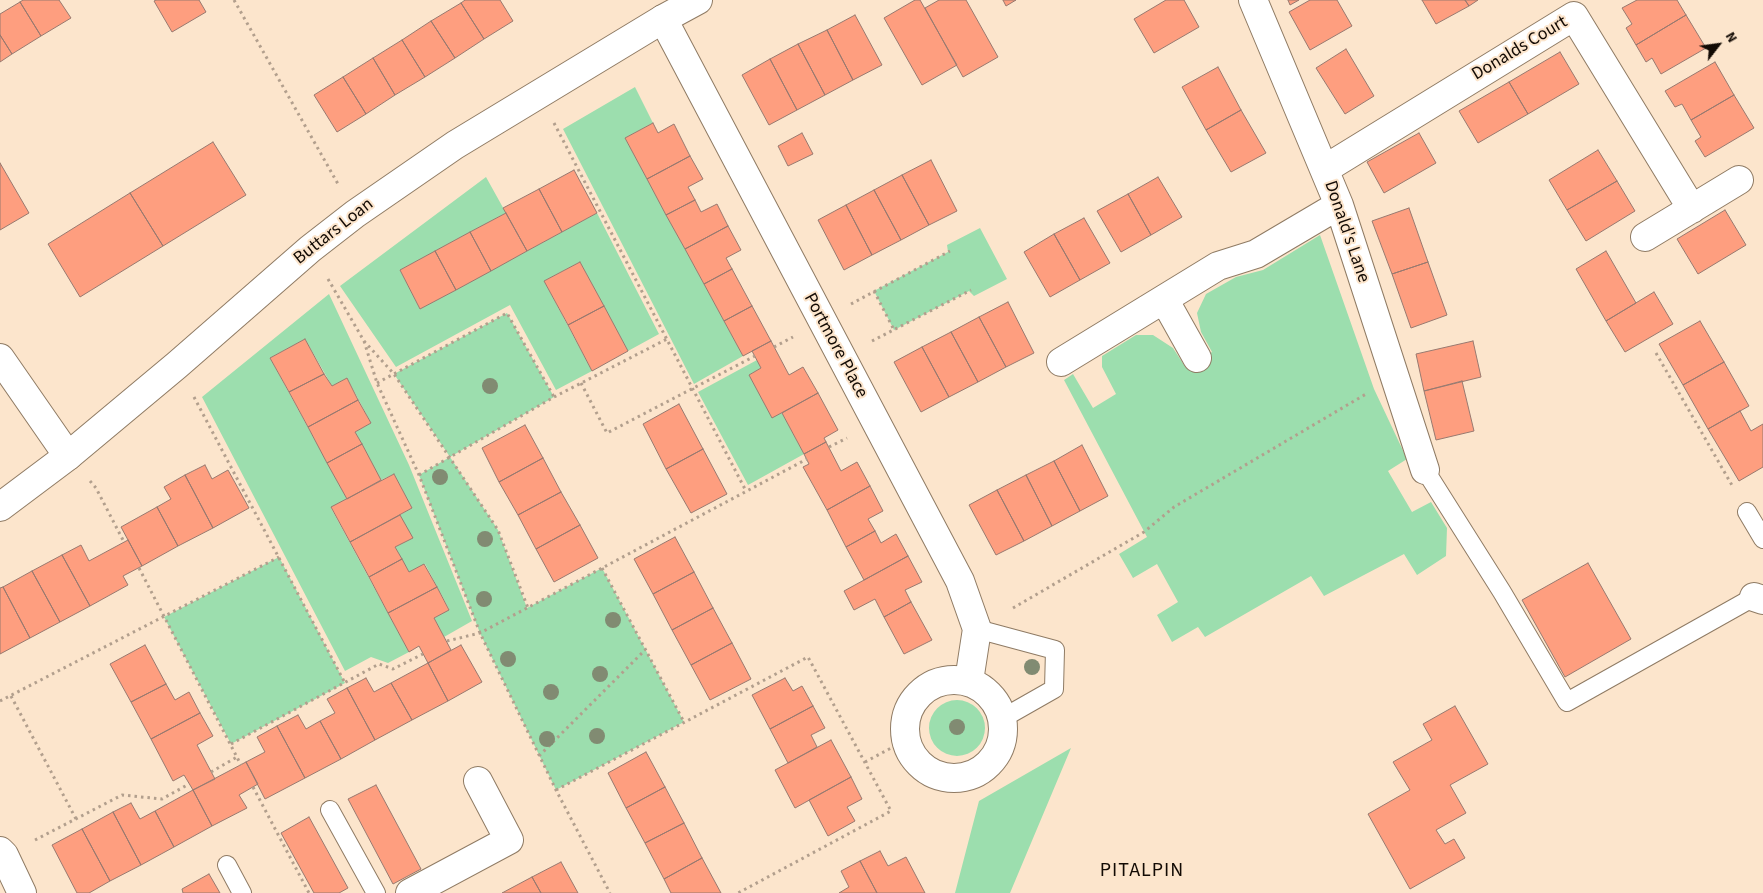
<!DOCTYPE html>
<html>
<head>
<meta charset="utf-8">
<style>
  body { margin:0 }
  #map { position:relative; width:1763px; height:893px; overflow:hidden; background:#fce5cc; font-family:"Source Sans 3",sans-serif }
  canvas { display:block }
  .north { position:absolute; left:1693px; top:20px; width:50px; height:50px; -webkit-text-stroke:4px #fce5cc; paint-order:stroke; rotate:60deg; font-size:14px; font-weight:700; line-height:20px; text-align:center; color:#120a04 }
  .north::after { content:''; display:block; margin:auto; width:18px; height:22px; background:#120a04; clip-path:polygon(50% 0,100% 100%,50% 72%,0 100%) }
</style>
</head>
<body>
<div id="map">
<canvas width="1763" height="893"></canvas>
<div class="north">N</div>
</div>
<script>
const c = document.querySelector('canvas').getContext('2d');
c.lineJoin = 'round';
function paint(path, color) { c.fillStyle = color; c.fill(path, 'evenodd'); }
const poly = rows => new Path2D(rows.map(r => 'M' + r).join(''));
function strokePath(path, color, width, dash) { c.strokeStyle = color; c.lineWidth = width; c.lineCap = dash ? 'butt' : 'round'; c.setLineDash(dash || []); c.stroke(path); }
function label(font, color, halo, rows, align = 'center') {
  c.font = font + ' "Source Sans 3",sans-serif'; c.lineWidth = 4; c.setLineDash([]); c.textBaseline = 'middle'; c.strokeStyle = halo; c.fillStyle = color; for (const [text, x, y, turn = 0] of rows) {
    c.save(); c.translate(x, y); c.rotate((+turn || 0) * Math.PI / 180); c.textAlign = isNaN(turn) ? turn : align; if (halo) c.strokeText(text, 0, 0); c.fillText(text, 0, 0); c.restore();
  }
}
paint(poly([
  [635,87,653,123,625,138,743,356,694,384,563,129],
  [486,177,506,213,400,270,420,309,597,213,659,334,628,351,580,262,544,281,592,371,556,390,510,305,396,367,340,286],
  [980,228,1007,279,974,296,969,291,894,330,874,291,948,252,947,245],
  [1320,235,1374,389,1407,459,1388,471,1412,512,1431,502,1447,528,1446,556,1417,575,1404,554,1324,596,1311,576,1205,637,1198,627,1172,642,1157,615,1178,602,1157,564,1133,578,1119,554,1147,537,1064,380,1073,374,1093,408,1116,394,1102,367,1102,356,1136,335,1153,335,1173,348,1186,368,1212,352,1201,332,1197,313,1206,294,1236,277,1263,270],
  [329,294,409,465,472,621,444,637,434,618,449,609,425,564,409,572,395,547,412,538,400,515,412,508,394,474,381,480,355,432,371,423,347,378,332,386,305,339,270,358,347,499,331,508,409,652,388,663,371,657,345,671,202,397],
  [507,313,554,397,450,457,498,530,527,608,602,568,684,722,556,790,480,633,419,475,450,457,394,374],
  [757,360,761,368,749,375,772,417,782,413,804,454,748,485,698,392],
  [279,557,345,683,231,744,164,617],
  '929 728a28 28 0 1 1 56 0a28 28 0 1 1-56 0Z',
  [1071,748,1010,893,955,893,979,801]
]), '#9cdeae');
const building = poly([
  [23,0,59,0,71,18,41,36,20,2,23,0],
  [156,0,199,0,206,12,172,32,154,1,156,0],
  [465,0,500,0,513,21,484,39,461,3,465,0],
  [915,0,920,0,957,65,922,85,884,18,915,0],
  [939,0,966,0,998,57,963,77,925,8,939,0],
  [1003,0,1016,0,1006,6,1003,0],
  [1184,0,1199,27,1154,53,1134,19,1166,0,1184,0],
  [1288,0,1299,0,1290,5,1288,0],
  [1310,0,1337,0,1352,26,1310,50,1289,12,1310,0],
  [1422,0,1465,0,1469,6,1436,24,1422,0],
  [1465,0,1478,0,1469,6,1465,0],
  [1637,0,1677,0,1686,15,1636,45,1626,28,1632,24,1622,8,1637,0],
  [20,2,41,36,12,54,0,35,0,14,20,2],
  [461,3,484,39,455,58,431,21,461,3],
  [855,15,882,65,853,80,827,30,855,15],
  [1686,15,1706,48,1661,74,1652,58,1646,62,1636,45,1686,15],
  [431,21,455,58,425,77,402,40,431,21],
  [827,30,853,80,825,95,798,44,827,30],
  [0,35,12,54,0,62,0,35],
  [402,40,425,77,395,95,373,58,402,40],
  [798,44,825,95,797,110,770,59,798,44],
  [1346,49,1374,96,1345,114,1316,68,1346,49],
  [1560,52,1579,84,1528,114,1509,82,1560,52],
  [373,58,395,95,366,114,343,77,373,58],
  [770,59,797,110,769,125,742,75,770,59],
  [1715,62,1734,95,1691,120,1682,104,1675,107,1665,91,1715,62],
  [1218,67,1241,110,1206,130,1182,87,1218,67],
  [343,77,366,114,337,132,314,95,343,77],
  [1509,82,1528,114,1478,143,1459,111,1509,82],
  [1734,95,1754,128,1705,157,1695,141,1701,137,1691,120,1734,95],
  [1241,110,1266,153,1231,172,1206,130,1241,110],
  [653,123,658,133,674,124,690,156,647,179,625,138,653,123],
  [802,133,813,154,788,166,778,146,802,133],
  [1419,133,1436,163,1384,193,1367,162,1419,133],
  [213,142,246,195,163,246,130,193,213,142],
  [1598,150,1617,181,1567,210,1549,180,1598,150],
  [690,156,703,179,688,187,695,200,666,215,647,179,690,156],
  [931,160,957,211,929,225,902,175,931,160],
  [0,163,29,213,0,230,0,163],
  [574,170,597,213,562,232,539,189,574,170],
  [902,175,929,225,901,240,874,190,902,175],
  [1158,177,1182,217,1151,235,1128,194,1158,177],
  [1617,181,1635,211,1586,241,1567,210,1617,181],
  [539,189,562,232,527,251,503,208,539,189],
  [874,190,901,240,872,255,846,205,874,190],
  [130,193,163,246,80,297,48,244,130,193],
  [1128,194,1151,235,1121,252,1097,211,1128,194],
  [695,200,701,212,717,204,728,226,685,249,666,215,695,200],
  [846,205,872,255,844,270,818,220,846,205],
  [1409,208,1428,262,1392,274,1372,221,1409,208],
  [1725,210,1746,245,1698,274,1677,239,1725,210],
  [506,213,527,251,491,271,470,232,506,213],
  [1084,218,1110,263,1080,280,1054,234,1084,218],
  [728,226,741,250,726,258,732,269,704,284,685,249,728,226],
  [470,232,491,271,456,290,435,251,470,232],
  [1054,234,1080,280,1050,297,1024,252,1054,234],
  [435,251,456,290,420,309,400,270,435,251],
  [1606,251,1636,303,1606,321,1576,269,1606,251],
  [580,262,604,306,568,325,544,281,580,262],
  [1428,262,1447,315,1411,328,1392,274,1428,262],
  [732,269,752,306,724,321,704,284,732,269],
  [1654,292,1673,324,1625,352,1606,321,1654,292],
  [1008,302,1034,353,1006,367,979,317,1008,302],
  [604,306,628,351,592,371,568,325,604,306],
  [752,306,771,341,743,356,724,321,752,306],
  [979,317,1006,367,978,382,951,332,979,317],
  [1700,321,1724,362,1683,385,1659,344,1700,321],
  [951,332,978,382,949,397,922,347,951,332],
  [305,339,324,374,289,392,270,358,305,339],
  [771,341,789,375,803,367,818,393,772,418,749,375,761,368,752,351,771,341],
  [1473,341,1481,377,1424,391,1416,354,1473,341],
  [922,347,949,397,921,412,894,362,922,347],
  [1724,362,1749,406,1708,429,1683,385,1724,362],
  [324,374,332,386,347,378,358,400,308,427,289,392,324,374],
  [1462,381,1474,431,1436,440,1424,391,1462,381],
  [818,393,838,430,824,438,826,442,804,454,782,413,818,393],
  [358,400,371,423,355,432,362,444,327,463,308,427,358,400],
  [679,404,703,449,666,469,643,424,679,404],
  [1740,411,1751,431,1763,424,1763,467,1739,481,1708,429,1740,411],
  [525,425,543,458,499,482,482,448,525,425],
  [826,442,841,471,857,462,870,486,827,510,803,467,809,464,804,454,826,442],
  [362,444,381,480,347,499,327,463,362,444],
  [1082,445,1108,496,1080,511,1054,461,1082,445],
  [703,449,727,494,691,513,666,469,703,449],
  [543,458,561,492,518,515,499,482,543,458],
  [1054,461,1080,511,1052,526,1026,475,1054,461],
  [205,465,212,479,228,470,249,508,213,528,185,475,205,465],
  [394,474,412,508,350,542,331,507,394,474],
  [185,475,213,528,178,546,157,507,171,499,164,487,185,475],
  [1026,475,1052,526,1024,541,997,490,1026,475],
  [870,486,883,511,868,519,875,531,846,547,827,510,870,486],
  [997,490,1024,541,996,555,969,505,997,490],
  [561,492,580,525,536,549,518,515,561,492],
  [157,507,178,546,142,566,121,527,157,507],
  [400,515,413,538,395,547,402,559,369,577,350,542,400,515],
  [580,525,598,558,554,582,536,549,580,525],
  [875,531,881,543,896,534,908,556,864,580,846,547,875,531],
  [675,537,694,572,653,594,634,559,675,537],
  [128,540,142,566,123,576,128,585,90,606,62,555,81,545,89,561,128,540],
  [62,555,90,606,60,622,32,571,62,555],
  [908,556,922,582,905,590,911,602,884,617,875,599,854,610,844,591,908,556],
  [402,559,409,572,424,564,437,587,388,613,369,577,402,559],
  [1588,563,1631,639,1565,677,1522,600,1588,563],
  [32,571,60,622,30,638,3,587,32,571],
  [694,572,713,608,672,630,653,594,694,572],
  [3,587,30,638,0,654,0,588,3,587],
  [437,587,449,610,434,618,451,650,428,663,419,646,409,652,388,613,437,587],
  [911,602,932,640,904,654,884,617,911,602],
  [713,608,732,643,691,665,672,630,713,608],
  [732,643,751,679,710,700,691,665,732,643],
  [145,645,166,684,131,702,110,664,145,645],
  [461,645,482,682,448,701,428,663,461,645],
  [428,663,448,701,412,720,391,683,428,663],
  [366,678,374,692,391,683,412,720,375,740,347,688,366,678],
  [785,678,793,691,802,686,813,706,770,729,752,695,785,678],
  [166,684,175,700,189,692,200,713,151,739,131,702,166,684],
  [347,688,375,740,341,759,320,721,335,713,327,699,347,688],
  [813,706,825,728,811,735,817,747,788,763,770,729,813,706],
  [1455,706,1488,764,1450,785,1466,813,1436,830,1445,844,1454,839,1465,858,1410,889,1368,814,1410,790,1393,762,1432,740,1423,724,1455,706],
  [200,713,213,736,197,745,215,779,193,790,184,775,173,781,151,739,200,713],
  [298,715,306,729,320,721,341,759,305,778,277,726,298,715],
  [277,726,305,778,265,799,246,762,265,752,257,737,277,726],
  [831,740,851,777,795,808,775,770,831,740],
  [646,752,665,787,626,808,608,773,646,752],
  [246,762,258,784,239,795,247,808,212,826,193,790,246,762],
  [851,777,862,799,847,807,855,821,828,836,809,800,851,777],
  [376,785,421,869,393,884,348,799,376,785],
  [665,787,684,823,645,843,626,808,665,787],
  [193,790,212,826,174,847,155,811,193,790],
  [131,803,140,819,155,811,174,847,141,865,113,812,131,803],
  [113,812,141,865,110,881,82,829,113,812],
  [309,817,348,888,339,893,314,893,281,833,309,817],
  [684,823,702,858,664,879,645,843,684,823],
  [82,829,110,881,89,893,77,893,52,845,82,829],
  [880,851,888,866,906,857,925,893,877,893,860,861,880,851],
  [702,858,721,893,671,893,664,879,702,858],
  [860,861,877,893,839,893,849,887,841,871,860,861],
  [561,862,578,893,541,893,532,877,561,862],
  [209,874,220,893,183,893,182,889,209,874],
  [532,877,541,893,502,893,532,877]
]);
paint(building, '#fe9e7f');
strokePath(building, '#98796f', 1);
const service = poly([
  [1425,470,1502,592,1567,702,1754,597],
  [1747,512,1763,539],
  [977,629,1055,650,1054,689,1003,718],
  [330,810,376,893],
  [227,865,242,893]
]);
const minor = poly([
  [1253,0,1339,205,1425,470],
  [663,19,960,581,977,629,969,681],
  [1325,169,1574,16,1692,209],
  [1645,237,1739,180],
  [1164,299,1197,358],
  [0,358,68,456],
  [1061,362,1218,266,1256,254,1339,205],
  [1754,597,1763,600],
  '905 729a49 49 0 1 1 98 0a49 49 0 1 1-98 0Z',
  [0,851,4,855,22,893],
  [410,893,509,840,478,781]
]);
const tertiary = poly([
  [0,507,68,456,177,365,310,249,355,214,455,145,663,19,698,0]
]);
strokePath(service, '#8f7b64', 20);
strokePath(minor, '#8f7b64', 30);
strokePath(tertiary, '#8f7b64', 30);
strokePath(poly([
  [234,0,338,184],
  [554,123,746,491],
  [328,279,364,341,394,374,498,530,528,608],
  [874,291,894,330],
  [851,304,950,251],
  [364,341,377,383,419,475,480,633,556,790,610,893],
  [872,341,971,290],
  [774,347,793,337],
  [1656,353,1733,487],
  [377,383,507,313,554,397],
  [581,383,607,433,755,356],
  [194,397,345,683],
  [829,447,847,438],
  [419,475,554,397,667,339],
  [90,481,96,488,124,542],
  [139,568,241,765],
  [602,568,684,722],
  [1013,608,1144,532,1174,507,1366,394],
  [447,641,480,633,807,459],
  [11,696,76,819],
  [0,701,279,557],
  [231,744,379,664,393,669,423,654],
  [539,756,645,650],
  [865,762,906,740],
  [211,772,237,757],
  [253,787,309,893],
  [556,790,808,657,891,811,738,893],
  [35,840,122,795,162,799,189,784]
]), '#b29f8d', 3, [2.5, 4]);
strokePath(service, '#fff', 18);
strokePath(minor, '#fff', 28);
strokePath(tertiary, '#fff', 28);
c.fillStyle = '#818b72';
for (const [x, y] of [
  [490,386],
  [440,477],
  [485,539],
  [484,599],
  [613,620],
  [508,659],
  [1032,667],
  [600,674],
  [551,692],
  [957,727],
  [597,736],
  [547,739]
]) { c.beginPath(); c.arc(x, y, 8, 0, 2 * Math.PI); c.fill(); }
label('18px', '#120a04', '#fce5cc', [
  ["Donalds Court",1520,49,-31],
  ["Buttars Loan",334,232,-38],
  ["Donald's Lane",1346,232,71],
  ["Portmore Place",835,346,62]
]);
c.letterSpacing = '1px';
label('20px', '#120a04', '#fce5cc', [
  ["PITALPIN",1142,872]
]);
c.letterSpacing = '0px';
</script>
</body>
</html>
